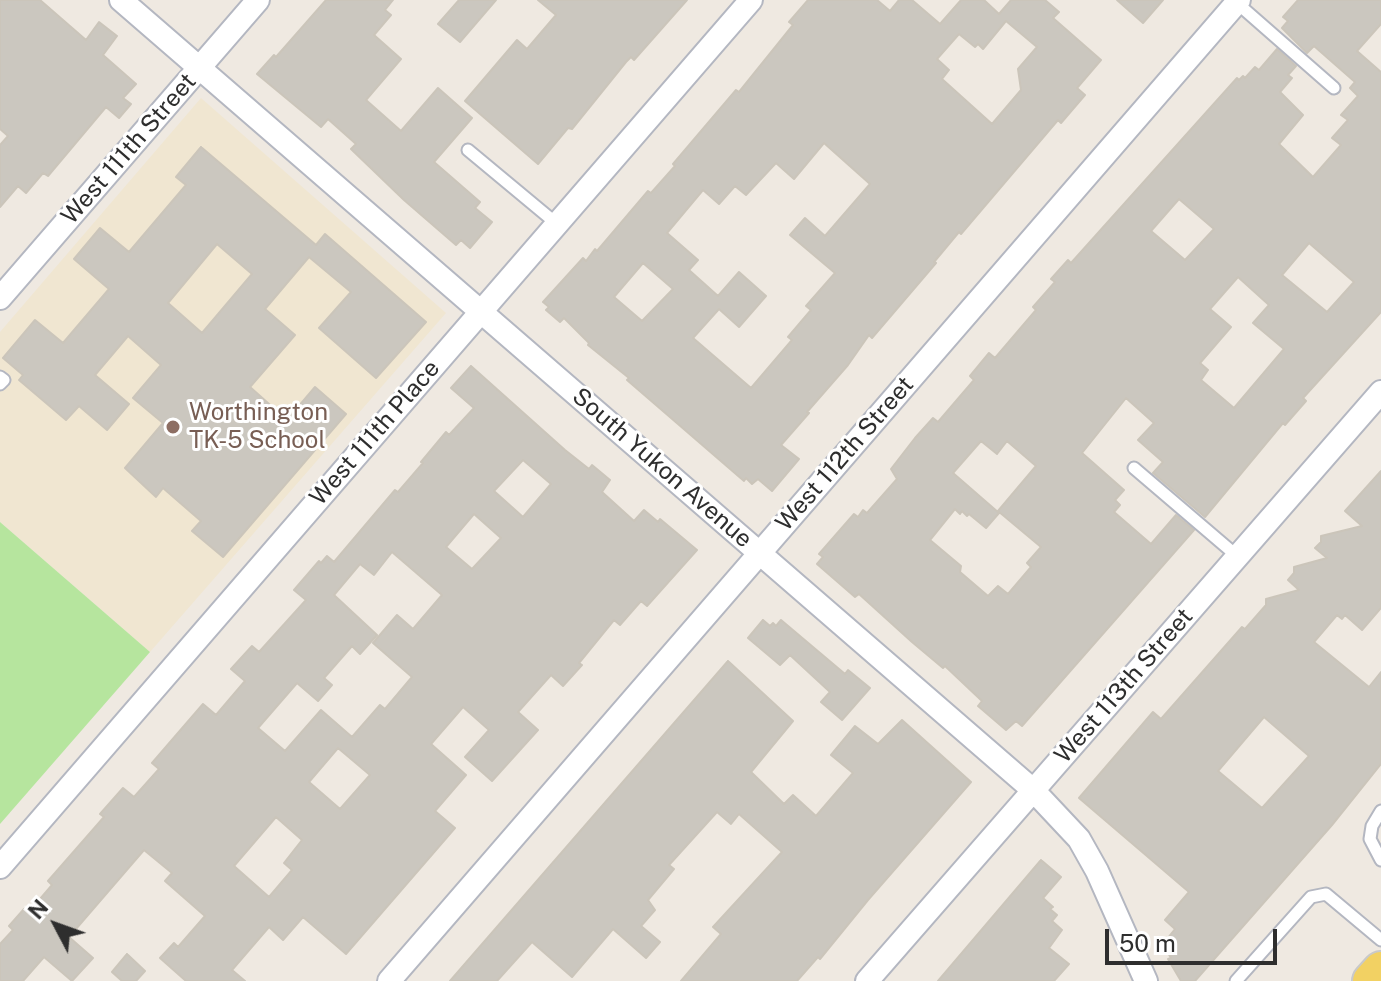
<!DOCTYPE html>
<html>
<head>
<meta charset="utf-8">
<style>
  body { margin:0 }
  #map { position:relative; width:1381px; height:981px; overflow:hidden; background:#efe9e1; font-family:"Public Sans",sans-serif }
  canvas { display:block }
  .north { position:absolute; left:16px; top:885px; width:80px; height:80px; -webkit-text-stroke:6px #fff; paint-order:stroke; rotate:311deg; font-size:22px; font-weight:700; line-height:32px; text-align:center; color:#2e2e2e }
  .north::after { content:''; display:block; margin:auto; width:28px; height:36px; background:#2e2e2e; clip-path:polygon(50% 0,100% 100%,50% 72%,0 100%) }
  .scale { position:absolute; left:1105px; top:929px; width:172px; height:36px; box-sizing:border-box; border:4px solid #2e2e2e; border-top:0; padding-left:10px; font-size:24px; line-height:28px; white-space:nowrap; color:#2e2e2e; -webkit-text-stroke:6px #fff; paint-order:stroke }
</style>
</head>
<body>
<div id="map">
<canvas width="1381" height="981"></canvas>
<div class="north">N</div>
<div class="scale">50 m</div>
</div>
<script>
const c = document.querySelector('canvas').getContext('2d');
c.lineJoin = 'round';
function paint(path, color) { c.fillStyle = color; c.fill(path, 'evenodd'); }
const poly = rows => new Path2D(rows.map(r => 'M' + r).join(''));
function strokePath(path, color, width, dash) { c.strokeStyle = color; c.lineWidth = width; c.lineCap = dash ? 'butt' : 'round'; c.setLineDash(dash || []); c.stroke(path); }
function label(font, color, halo, rows, align = 'center') {
  c.font = font + ' "Public Sans",sans-serif'; c.lineWidth = 6; c.setLineDash([]); c.textBaseline = 'middle'; c.strokeStyle = halo; c.fillStyle = color; for (const [text, x, y, turn = 0] of rows) {
    c.save(); c.translate(x, y); c.rotate((+turn || 0) * Math.PI / 180); c.textAlign = isNaN(turn) ? turn : align; if (halo) c.strokeText(text, 0, 0); c.fillText(text, 0, 0); c.restore();
  }
}
paint(poly([
  [201,98,446,313,150,652,0,522,0,332]
]), '#f0e6d1');
paint(poly([
  [0,522,150,652,0,824]
]), '#b6e59e');
const building = poly([
  [0,0,40,0,86,40,99,22,117,36,103,55,136,84,123,98,131,104,119,118,106,107,48,176,43,173,26,193,18,186,0,207,0,145,8,136,0,129,0,0],
  [326,0,393,0,385,10,391,15,374,35,401,59,366,100,401,131,438,88,472,118,434,162,480,202,475,208,492,222,470,248,461,240,456,245,404,200,351,149,356,144,328,119,321,127,257,74,274,55,276,57,326,0],
  [459,0,496,0,460,42,438,24,459,0],
  [538,0,687,0,634,60,631,57,626,62,572,129,568,128,538,164,465,101,517,40,527,49,556,15,538,0],
  [808,0,877,0,890,11,899,0,912,0,940,24,961,0,984,0,999,14,1011,0,1045,0,1059,12,1053,18,1101,60,1077,88,1085,95,1061,123,1058,120,961,234,959,232,934,262,936,263,872,338,869,335,848,365,807,412,809,413,781,445,799,459,772,491,758,479,752,484,746,478,744,481,627,380,629,378,588,345,589,343,564,318,560,322,546,310,549,307,543,302,583,258,586,261,595,249,597,251,648,191,651,193,675,166,673,164,736,90,739,92,793,25,789,22,808,0],
  [1006,21,1037,47,1018,69,1021,90,992,124,942,79,949,70,937,59,959,34,975,47,978,44,983,49,1006,21],
  [824,143,870,184,825,236,805,218,790,235,835,273,806,306,811,310,788,337,792,340,751,388,693,338,719,309,739,327,766,296,739,272,718,296,689,270,698,260,667,233,703,190,719,204,735,186,746,195,776,163,794,179,824,143],
  [643,263,673,289,642,321,614,297,643,263],
  [1117,0,1163,0,1143,23,1117,0],
  [1298,0,1381,0,1381,24,1357,51,1381,72,1381,312,1303,398,1306,401,1285,425,1283,423,1205,517,1153,473,1163,462,1138,440,1154,423,1126,398,1082,453,1124,490,1115,500,1120,505,1114,512,1151,544,1176,515,1194,530,1022,726,1016,721,1006,730,978,706,982,701,945,666,943,668,912,642,859,594,855,597,817,564,823,557,819,554,854,514,858,517,863,510,867,513,897,479,891,469,915,438,933,418,938,422,974,380,970,376,989,353,995,358,1036,310,1033,307,1055,282,1051,279,1068,260,1071,263,1237,78,1239,80,1243,76,1245,78,1255,67,1259,70,1277,49,1296,66,1288,75,1292,78,1280,92,1303,115,1279,144,1313,177,1341,145,1332,138,1348,120,1341,115,1358,96,1350,88,1355,82,1314,46,1307,53,1282,28,1288,21,1283,17,1298,0],
  [1179,199,1214,229,1185,260,1151,231,1179,199],
  [1309,243,1354,282,1327,312,1282,275,1309,243],
  [1238,277,1269,305,1253,323,1284,349,1234,408,1201,380,1208,370,1200,363,1231,327,1210,309,1238,277],
  [981,441,997,454,1007,441,1036,466,998,511,1041,547,1027,563,1031,567,1008,594,998,586,988,596,960,572,961,566,930,540,955,509,960,514,962,511,967,516,969,514,986,528,999,513,953,473,981,441],
  [201,147,316,245,325,234,426,322,376,378,319,328,351,292,309,257,265,309,295,335,250,387,287,420,315,387,346,414,223,557,192,531,201,521,163,488,156,497,125,468,163,423,133,398,161,365,128,336,95,375,129,404,107,430,79,406,66,420,19,380,23,375,3,358,35,320,63,343,109,289,74,259,100,228,129,252,186,185,176,177,201,147],
  [217,244,252,274,202,333,168,303,217,244],
  [471,366,565,450,589,469,592,465,610,480,602,492,634,521,644,510,658,522,660,519,697,550,647,606,641,601,620,625,614,620,579,663,582,665,563,686,551,675,518,712,538,730,492,781,465,757,489,730,463,707,431,744,466,775,435,811,455,828,346,954,303,917,283,940,269,927,232,970,245,981,186,981,160,958,174,943,178,947,205,916,165,881,172,873,144,850,69,937,93,958,72,981,44,957,23,981,0,981,0,944,13,930,9,926,24,909,28,913,52,885,48,881,104,817,100,814,123,788,134,797,159,769,152,763,203,704,216,715,245,681,231,669,252,646,259,652,306,600,294,590,319,561,321,563,327,556,334,562,395,490,398,492,423,463,421,462,446,432,449,435,474,408,451,388,471,366],
  [523,460,551,484,523,517,494,491,523,460],
  [474,514,501,538,472,569,446,547,474,514],
  [392,552,442,595,413,629,397,615,373,643,412,677,385,709,380,705,352,737,321,710,285,751,258,728,297,683,318,701,332,685,324,678,352,646,360,654,377,635,334,595,360,564,374,575,392,552],
  [338,748,370,775,340,809,309,782,338,748],
  [276,817,302,840,284,863,292,870,269,897,234,866,276,817],
  [1381,471,1381,608,1362,630,1345,615,1342,619,1337,615,1314,642,1369,687,1381,672,1381,764,1332,825,1195,981,1181,981,1168,959,1171,958,1163,944,1175,929,1165,920,1189,892,1079,798,1153,712,1161,719,1242,627,1245,629,1266,605,1266,599,1299,590,1288,580,1294,573,1294,567,1327,558,1315,548,1321,542,1321,536,1362,526,1345,511,1381,471],
  [1264,717,1309,756,1262,808,1218,771,1264,717],
  [763,620,770,626,773,623,776,626,781,620,845,674,848,670,870,688,842,720,821,702,830,692,790,655,780,665,748,638,763,620],
  [728,661,793,721,751,772,784,804,793,795,816,816,853,773,831,755,855,726,878,744,902,720,971,782,868,900,820,959,818,957,797,981,681,981,721,934,713,927,782,852,739,814,731,824,717,812,669,865,674,869,648,900,655,910,641,926,660,942,646,958,613,929,572,977,532,942,497,981,450,981,728,661],
  [1041,860,1061,877,1043,898,1053,907,1050,909,1057,915,1052,921,1062,930,1049,948,1069,964,1054,981,938,981,1041,860],
  [127,954,145,971,136,981,122,981,112,972,127,954]
]);
paint(building, '#cbc7bf');
strokePath(building, '#cbc5ba', 2);
const lane = poly([
  [1237,3,1334,88],
  [468,150,557,224],
  [0,377,4,380,0,384],
  [1134,468,1237,556],
  [1381,811,1372,826,1370,839,1381,860],
  [1236,981,1311,897,1326,894,1381,940]
]);
const street = poly([
  [121,0,1033,790,1079,839,1097,871,1146,981],
  [0,298,258,0],
  [0,867,751,0],
  [389,981,1239,0],
  [867,981,1381,392]
]);
const primary = poly([
  [1371,981,1381,970]
]);
strokePath(lane, '#b4b7c1', 15);
strokePath(street, '#b4b7c1', 26);
strokePath(primary, '#c9c9c9', 40);
strokePath(lane, '#fff', 11);
strokePath(street, '#fff', 22);
strokePath(primary, '#f2d163', 36);
for (const [x, y, r, color] of [
  [173,427,8,"#8d6e63"]
]) { const dot = new Path2D(); dot.arc(x, y, r, 0, 2 * Math.PI); c.fillStyle = color; c.fill(dot); strokePath(dot, '#fff', 3); }
label('24px', '#2e2e2e', '#fff', [
  ["West 111th Street",129,149,-49],
  ["West 111th Place",375,433,-49],
  ["West 112th Street",845,454,-49],
  ["South Yukon Avenue",662,468,41],
  ["West 113th Street",1124,686,-49]
]);
label('24px', '#785e54', '#fff', [
  ["Worthington",189,413],
  ["TK-5 School",189,441]
], 'left');
</script>
</body>
</html>
